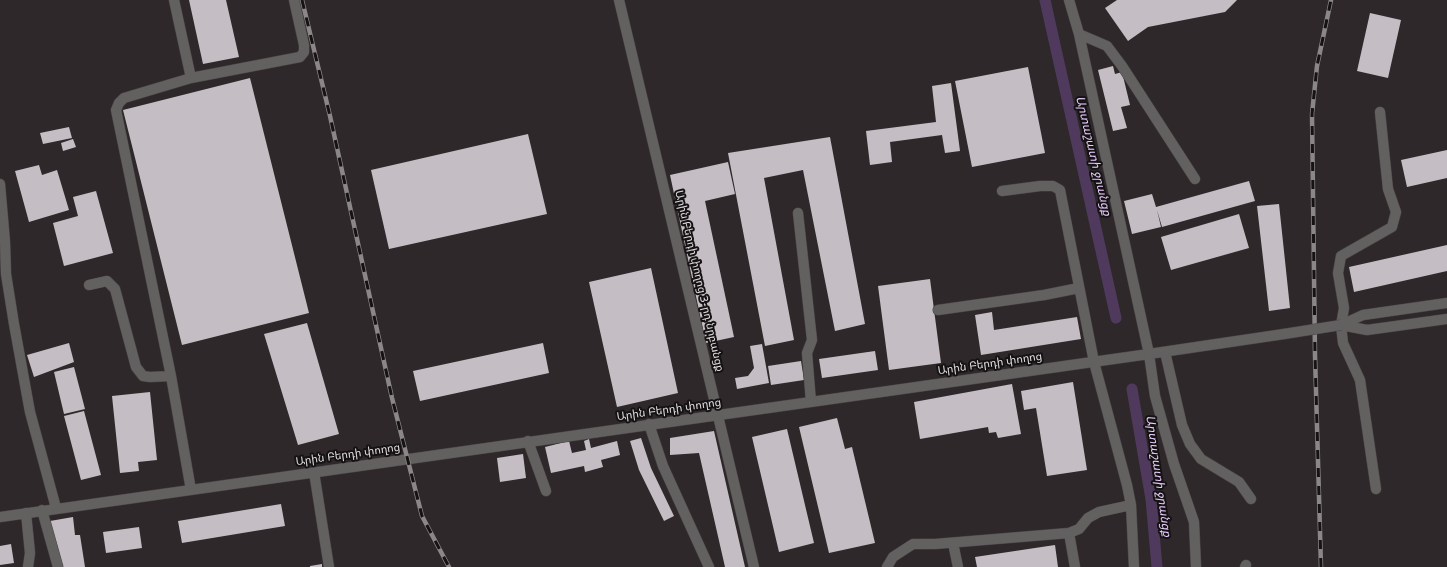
<!DOCTYPE html>
<html>
<head>
<meta charset="utf-8">
<style>
  body { margin:0 }
  canvas { display:block; background:#2e282a }
</style>
</head>
<body>
<canvas width="1447" height="567"></canvas>
<script>
const c = document.querySelector('canvas').getContext('2d');
c.lineJoin = 'round';
const poly = rows => new Path2D(rows.map(r => 'M' + r).join(''));
function strokePath(path, color, width, dash) { c.strokeStyle = color; c.lineWidth = width; c.lineCap = dash ? 'butt' : 'round'; c.setLineDash(dash || []); c.stroke(path); }
function paint(path, color) { c.fillStyle = color; c.fill(path, 'evenodd'); }
function label(font, color, halo, rows, align = 'center') {
  c.font = font + ' "Varela Round","Noto Sans Armenian",sans-serif'; c.lineWidth = 4; c.setLineDash([]); c.textBaseline = 'middle'; c.strokeStyle = halo; c.fillStyle = color; for (const [text, x, y, turn = 0] of rows) {
    c.save(); c.translate(x, y); c.rotate((+turn || 0) * Math.PI / 180); c.textAlign = isNaN(turn) ? turn : align; if (halo) c.strokeText(text, 0, 0); c.fillText(text, 0, 0); c.restore();
  }
}
strokePath(poly([
  [1045,0,1116,318],
  [1132,389,1151,499,1157,567]
]), '#4f3a5d', 11);
paint(poly([
  [189,0,226,0,239,57,203,64],
  [1117,0,1237,0,1225,12,1148,27,1128,41,1105,8],
  [1370,13,1401,20,1388,78,1357,71],
  [1113,66,1115,74,1122,72,1130,105,1121,107,1127,128,1113,131,1098,70],
  [1028,67,1045,153,972,167,955,81],
  [250,78,309,313,182,345,123,110],
  [951,83,960,151,945,153,942,135,890,142,892,162,870,165,866,131,936,122,932,86],
  [69,127,72,138,43,144,40,133],
  [528,134,547,214,389,249,371,170],
  [830,137,865,324,835,331,803,170,764,178,794,340,765,346,728,153],
  [73,139,76,147,63,151,61,143],
  [1447,150,1447,178,1407,187,1401,160],
  [728,162,735,194,705,201,734,337,706,343,670,175],
  [39,165,42,175,57,170,69,210,29,222,15,171],
  [1249,181,1255,201,1162,227,1157,210,1161,227,1132,234,1124,201,1152,194,1156,207],
  [96,191,113,253,64,266,53,223,78,216,73,197],
  [1279,204,1290,308,1269,311,1257,206],
  [1239,214,1249,248,1171,270,1161,237],
  [1447,245,1447,271,1354,292,1349,267],
  [651,268,678,393,617,407,589,282],
  [930,279,941,363,889,370,878,286],
  [992,312,994,330,1077,317,1081,339,981,355,975,315],
  [307,323,339,434,298,445,264,334],
  [69,343,74,362,34,377,27,355],
  [543,343,549,373,420,401,413,371],
  [762,344,769,383,737,389,735,378,748,376,754,368,750,346],
  [875,351,878,370,822,378,819,359],
  [801,361,804,380,771,385,768,366],
  [74,367,85,409,64,414,54,372],
  [1073,382,1087,470,1047,476,1036,408,1024,410,1021,391],
  [1012,384,1021,434,998,438,996,432,989,433,988,427,920,439,914,402],
  [150,392,157,460,138,462,139,471,120,473,112,396],
  [84,411,101,475,81,480,64,416],
  [837,418,845,449,852,447,875,543,829,553,799,427],
  [787,429,814,543,779,552,752,437],
  [714,431,745,567,725,567,699,453,670,455,670,438],
  [641,438,651,468,674,516,664,521,639,470,630,441],
  [589,439,591,448,617,441,620,455,601,460,603,467,585,472,584,466,551,473,545,447,569,441,572,453,586,450,584,441],
  [523,454,526,478,500,482,497,458],
  [281,504,285,526,182,543,178,521],
  [73,517,75,535,80,535,85,567,62,567,53,536,50,521],
  [139,527,142,548,106,553,103,532],
  [11,544,14,563,0,565,0,546],
  [1055,545,1058,567,977,567,975,557],
  [322,564,322,567,310,567,310,566]
]), '#c4bdc3');
const minor = poly([
  [174,0,191,78],
  [619,0,754,567],
  [1069,0,1079,34,1149,354,1155,396,1174,464,1194,522,1196,567],
  [1079,34,1107,46,1122,66,1195,179],
  [0,184,5,242,6,274,14,324,30,412,56,508],
  [1002,191,1040,186,1053,186,1060,190,1094,362,1127,485,1131,505,1134,567],
  [798,213,812,340,807,353,811,402],
  [89,285,107,281,115,289,136,367,143,376,150,377,171,376],
  [938,310,1044,295,1079,288],
  [1341,325,1363,315,1447,303],
  [1341,325,1367,330,1447,319],
  [1165,352,1182,425,1190,444,1201,459,1239,482,1251,499],
  [649,424,663,466,709,567],
  [528,441,546,491],
  [314,472,329,567],
  [1376,489,1360,380,1343,343,1341,325,1344,308,1338,273,1341,256,1392,227,1396,212,1388,189,1380,112],
  [191,490,171,376,116,110,119,103,124,98,191,78,300,57,304,52,304,45,294,0],
  [42,510,58,567],
  [26,513,30,553,28,567],
  [0,517,1149,354,1284,334],
  [1069,533,1075,567],
  [953,543,958,567],
  [887,567,893,557,913,544,935,544,1069,533,1079,529,1088,518,1099,512,1131,505],
  [1245,567,1246,565]
]);
strokePath(minor, '#4a4547', 11);
strokePath(minor, '#636060', 10);
const rail = poly([
  [302,0,330,116,392,398,422,516,449,567],
  [1321,567,1315,355,1312,114,1317,66,1331,0]
]);
strokePath(rail, '#8c8688', 4.5);
strokePath(rail, '#141213', 3, [9]);
const minorBridge = poly([
  [1284,334,1341,325]
]);
strokePath(minorBridge, '#4a4547', 11, []);
strokePath(minorBridge, '#636060', 10);
label('11px', '#e0dbdd', '#141213', [
  ["Արին Բերդի փողոց 3-րդ նրբանցք",699,281,77],
  ["Արին Բերդի փողոց",990,364,-8],
  ["Արին Բերդի փողոց",669,410,-8],
  ["Արին Բերդի փողոց",348,455,-8]
]);
label('italic 12px', '#eaccfe', '#141213', [
  ["Արտաշատի ջրանցք",1093,156,77],
  ["Արտաշատի ջրանցք",1158,476,82]
]);
</script>
</body>
</html>
